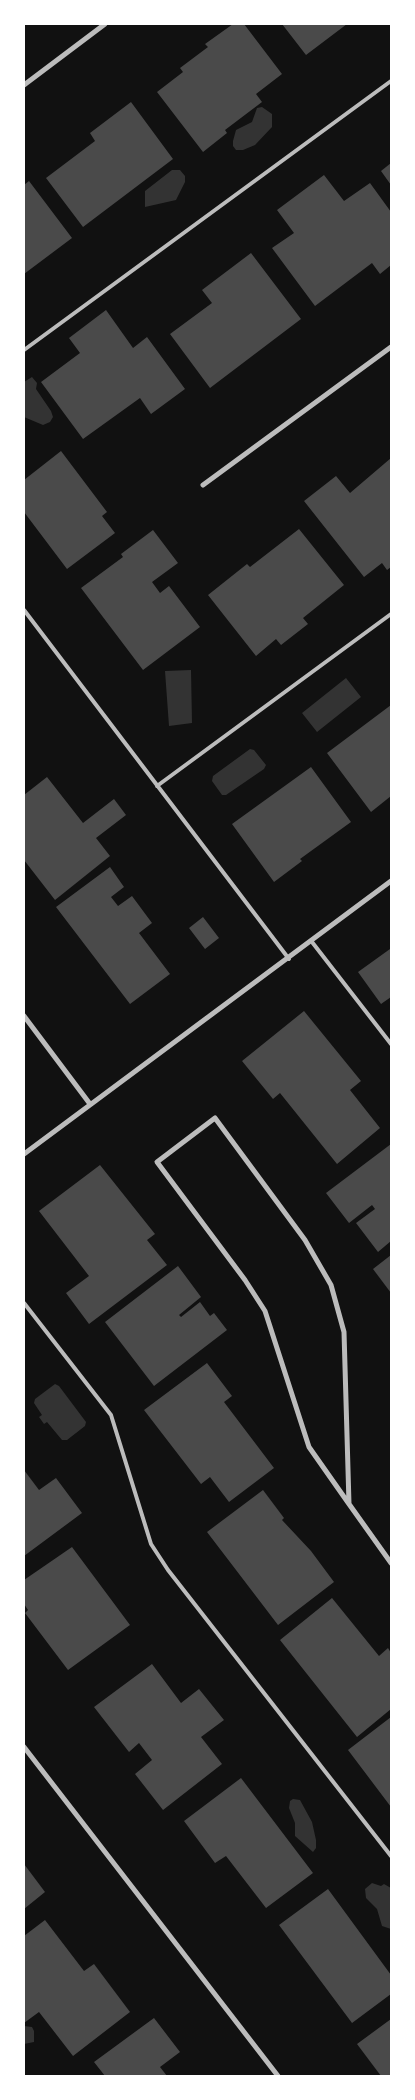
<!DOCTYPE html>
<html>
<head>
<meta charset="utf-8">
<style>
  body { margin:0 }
  #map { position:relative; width:415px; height:2100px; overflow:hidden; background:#111; font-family:"Alegreya Sans",sans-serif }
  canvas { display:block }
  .frame { position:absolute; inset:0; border:25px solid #fff; pointer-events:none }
</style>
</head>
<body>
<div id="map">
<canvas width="415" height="2100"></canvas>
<div class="frame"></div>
</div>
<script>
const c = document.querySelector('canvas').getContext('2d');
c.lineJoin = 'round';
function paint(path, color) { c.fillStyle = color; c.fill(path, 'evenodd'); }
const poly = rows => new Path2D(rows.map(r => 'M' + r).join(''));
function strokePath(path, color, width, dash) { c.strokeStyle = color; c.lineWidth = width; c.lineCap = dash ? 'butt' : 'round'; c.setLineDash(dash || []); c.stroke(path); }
paint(poly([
  [262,107,272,114,272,127,255,145,243,150,236,150,233,146,233,141,236,130,252,122,257,108],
  [172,170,180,170,185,176,185,182,176,200,145,207,145,191],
  [32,377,37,383,36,389,51,411,53,417,50,422,43,425,24,417,24,382],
  [191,670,192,723,169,726,165,671],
  [346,678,361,697,317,732,302,713],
  [250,749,254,750,266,765,264,769,226,795,222,795,212,781,213,776],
  [55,1384,59,1386,86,1422,85,1426,67,1440,62,1440,47,1422,44,1424,39,1417,42,1415,34,1403,35,1399],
  [293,1799,300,1800,312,1822,316,1840,316,1848,313,1852,295,1836,295,1823,289,1808,290,1801],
  [372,1883,381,1886,384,1884,391,1888,391,1929,382,1926,377,1909,366,1898,365,1889],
  [24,2026,32,2027,34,2031,34,2042,24,2044]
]), '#333');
paint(poly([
  [233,24,244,24,282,74,256,94,262,102,225,130,227,133,203,152,157,92,183,72,180,68,208,47,205,44],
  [282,24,347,24,306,55],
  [131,102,173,159,83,227,46,178,95,141,90,133],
  [391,163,391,185,381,171],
  [324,175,344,201,370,183,391,212,391,265,380,274,372,263,315,306,272,248,294,233,277,210],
  [29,181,72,238,24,274,24,185],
  [251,253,301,319,210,388,170,334,212,303,202,290],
  [106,310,133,348,147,337,185,389,151,414,140,398,83,439,41,382,80,353,69,338],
  [61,451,107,512,102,516,115,533,67,569,24,512,24,480],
  [391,458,391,567,387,570,382,563,364,577,304,501,336,476,350,493],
  [299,529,344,585,303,618,308,624,281,645,276,639,256,656,208,595,247,564,250,567],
  [153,530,178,563,152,582,160,593,169,586,200,627,143,670,81,588,123,557,121,554],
  [391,705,391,796,371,812,327,753],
  [311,767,351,822,300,859,302,861,274,882,232,824],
  [47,777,83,823,114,799,126,815,96,838,110,856,55,900,24,860,24,795],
  [110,867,124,887,111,897,118,906,132,896,152,923,139,933,170,974,130,1004,56,907],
  [203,917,219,938,205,949,189,928],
  [390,949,391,997,381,1004,358,972],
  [304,1011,361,1081,350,1090,380,1128,337,1164,280,1093,273,1099,242,1061],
  [391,1144,391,1241,378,1252,356,1223,375,1209,372,1205,349,1223,326,1193],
  [100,1165,155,1234,147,1240,167,1265,89,1324,66,1293,89,1276,39,1211],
  [391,1255,391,1293,373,1269],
  [178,1266,201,1297,179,1315,181,1317,200,1302,210,1316,214,1313,227,1330,154,1386,105,1322],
  [207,1363,232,1396,224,1402,274,1468,229,1502,210,1477,201,1484,144,1410],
  [24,1470,39,1490,56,1478,82,1513,24,1556],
  [263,1490,284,1518,282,1520,311,1551,334,1582,278,1625,207,1532],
  [72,1547,130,1625,68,1670,25,1613,28,1610,24,1604,24,1580],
  [332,1598,379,1656,388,1648,391,1653,391,1709,357,1737,280,1640],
  [152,1664,181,1703,199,1689,224,1720,201,1737,222,1764,163,1810,135,1774,152,1760,139,1743,129,1752,94,1707],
  [391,1717,391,1807,348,1750],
  [241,1778,313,1873,266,1908,226,1856,215,1863,184,1821],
  [24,1864,45,1892,24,1909],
  [328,1889,391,1975,391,1994,352,2023,279,1925],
  [45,1920,84,1971,94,1964,130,2012,73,2056,39,2012,24,2023,24,1936],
  [154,2018,180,2052,160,2067,167,2076,105,2076,94,2062],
  [391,2019,391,2076,381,2076,357,2044]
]), '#4a4a4a');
strokePath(poly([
  [24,350,391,81],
  [24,610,289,959],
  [157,786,391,614],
  [312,942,391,1044],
  [24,1303,111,1415,151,1544,168,1570,391,1856]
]), '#bcbcbc', 4);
strokePath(poly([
  [24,85,105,24],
  [203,485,391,347],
  [24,1016,90,1104],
  [24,1154,391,881],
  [349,1504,344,1332,331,1285,305,1240,215,1118,157,1162,245,1280,265,1311,309,1447,349,1504,391,1563],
  [24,1747,278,2076]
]), '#bcbcbc', 5);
</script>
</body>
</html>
